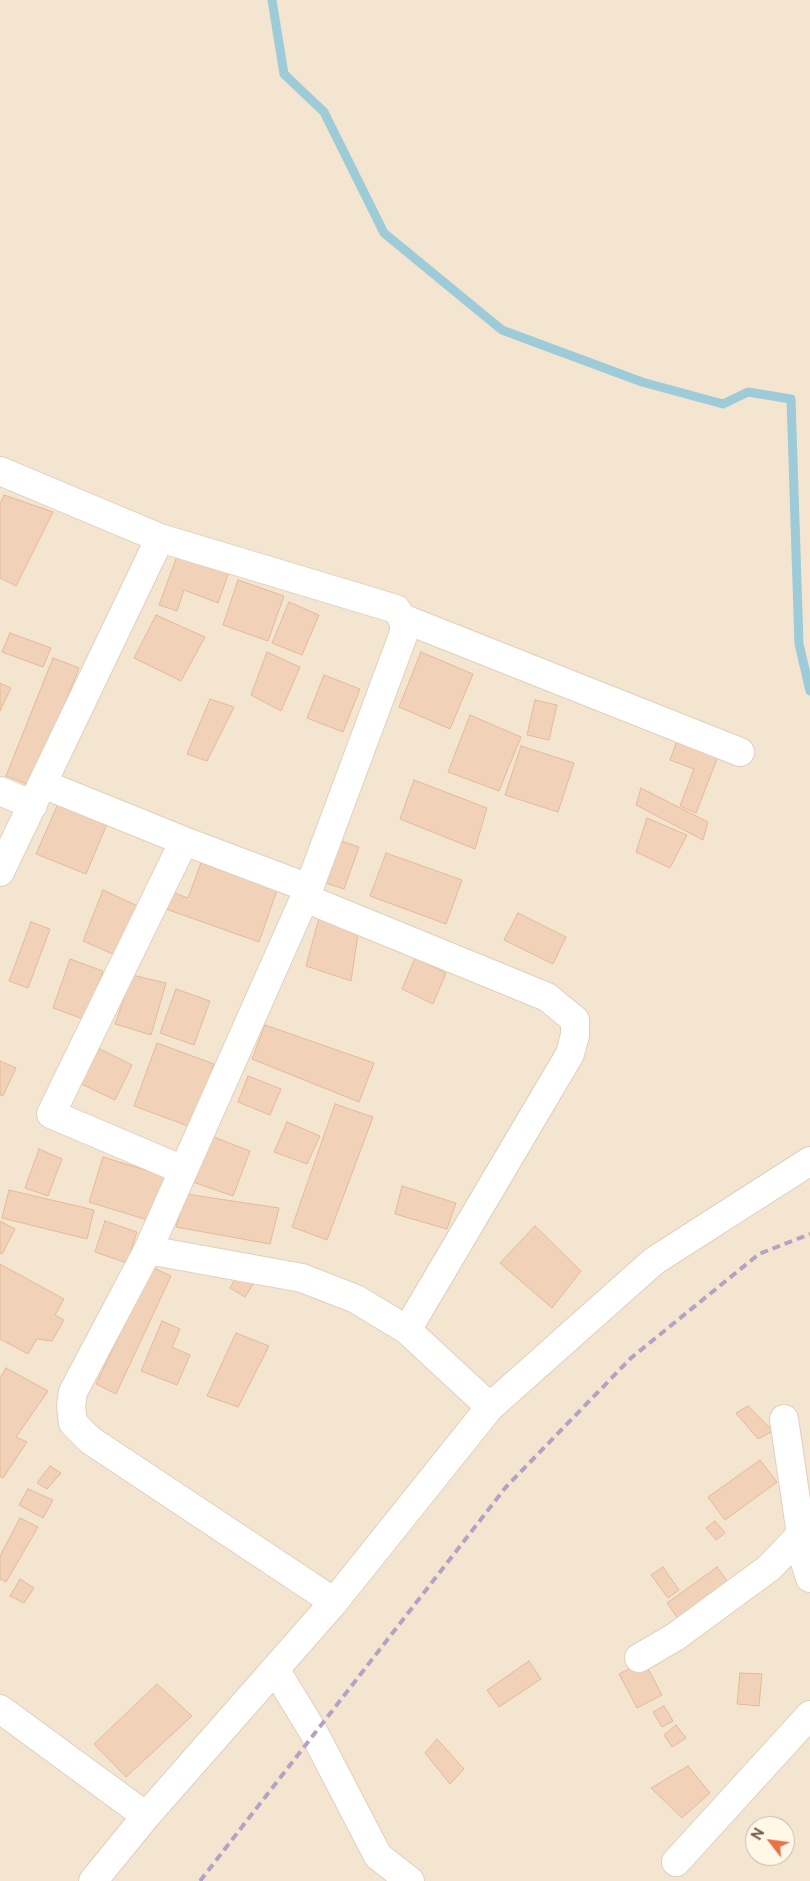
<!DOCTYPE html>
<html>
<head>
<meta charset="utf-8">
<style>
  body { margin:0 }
  #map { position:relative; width:810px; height:1881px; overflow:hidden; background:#fcf3e1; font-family:"Public Sans",sans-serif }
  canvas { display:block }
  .north { position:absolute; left:745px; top:1816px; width:50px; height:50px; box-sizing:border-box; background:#fff7e8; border:1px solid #c7b8a8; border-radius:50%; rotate:300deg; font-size:14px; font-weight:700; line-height:20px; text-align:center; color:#735a48 }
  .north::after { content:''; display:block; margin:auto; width:18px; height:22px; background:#e67246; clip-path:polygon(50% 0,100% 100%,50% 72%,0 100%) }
</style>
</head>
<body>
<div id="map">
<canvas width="810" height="1881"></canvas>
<div class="north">N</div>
</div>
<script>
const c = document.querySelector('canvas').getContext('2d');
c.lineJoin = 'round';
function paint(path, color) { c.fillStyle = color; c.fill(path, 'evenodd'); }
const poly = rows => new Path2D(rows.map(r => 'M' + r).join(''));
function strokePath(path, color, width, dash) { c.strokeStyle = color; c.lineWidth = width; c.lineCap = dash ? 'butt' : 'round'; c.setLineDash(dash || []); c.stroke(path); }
paint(poly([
  [0,0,810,0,810,1881,0,1881],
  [755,1826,785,1826,785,1856,755,1856]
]), '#f4e5d0');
strokePath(poly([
  [272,0,284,74,324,112,384,233,502,330,642,382,723,404,748,392,791,399,799,644,810,691]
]), '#9dcbd7', 9);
const building = poly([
  [4,495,53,512,16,586,0,578,0,504,4,495],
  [180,548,231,566,218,603,184,590,177,611,159,605,180,548],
  [238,580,284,596,268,641,223,625,238,580],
  [289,602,319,615,302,655,272,643,289,602],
  [156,615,205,637,181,681,134,658,156,615],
  [10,633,51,648,43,667,2,652,10,633],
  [267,652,300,667,281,711,251,695,267,652],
  [421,652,473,674,450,729,399,707,421,652],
  [53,658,79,668,32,786,6,776,53,658],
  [324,675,360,689,343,732,307,718,324,675],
  [0,683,11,688,0,711,0,683],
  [210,699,234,707,207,761,187,754,210,699],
  [535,700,557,705,549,740,527,735,535,700],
  [470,715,521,737,499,791,448,772,470,715],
  [678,738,719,754,696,813,680,806,694,769,670,760,678,738],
  [521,746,574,763,558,812,505,795,521,746],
  [414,780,487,808,475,849,400,819,414,780],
  [641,788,708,822,703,840,636,805,641,788],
  [58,804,107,824,86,874,36,854,58,804],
  [647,818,687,835,670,868,636,852,647,818],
  [338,840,359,847,344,889,323,882,338,840],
  [386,853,462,880,446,924,370,896,386,853],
  [201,863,277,890,259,942,163,908,169,891,188,898,201,863],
  [103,890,140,907,115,955,83,941,103,890],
  [518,913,566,937,553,964,504,940,518,913],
  [319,918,359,928,351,981,306,966,319,918],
  [31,922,50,929,28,988,9,981,31,922],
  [415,958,446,973,433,1004,402,989,415,958],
  [70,959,103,971,86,1020,53,1008,70,959],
  [132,975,166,983,151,1035,115,1024,132,975],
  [176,989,210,1001,194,1045,160,1033,176,989],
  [265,1025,374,1063,359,1102,252,1059,265,1025],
  [157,1043,214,1064,191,1127,134,1106,157,1043],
  [94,1046,132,1065,115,1100,77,1082,94,1046],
  [0,1061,16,1068,3,1096,0,1095,0,1061],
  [248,1076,281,1089,270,1115,238,1102,248,1076],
  [335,1104,373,1117,327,1240,292,1227,335,1104],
  [287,1122,320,1136,307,1164,274,1152,287,1122],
  [211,1136,250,1151,233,1196,193,1182,211,1136],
  [39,1149,62,1159,48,1196,25,1188,39,1149],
  [103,1157,168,1177,154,1222,89,1202,103,1157],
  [402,1186,456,1203,447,1229,395,1214,402,1186],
  [9,1190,94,1210,87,1239,2,1218,9,1190],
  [186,1194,279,1208,270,1244,176,1227,186,1194],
  [0,1221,15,1229,2,1254,0,1253,0,1221],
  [105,1221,137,1232,127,1263,95,1252,105,1221],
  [535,1226,581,1271,552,1308,500,1263,535,1226],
  [0,1264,64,1299,55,1315,64,1320,52,1341,37,1339,28,1354,0,1339,0,1264],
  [152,1267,171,1276,116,1394,96,1384,152,1267],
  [241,1269,259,1275,245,1297,230,1288,241,1269],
  [162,1321,180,1329,172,1347,190,1355,177,1385,141,1371,162,1321],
  [236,1333,269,1346,238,1407,207,1396,236,1333],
  [6,1368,48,1391,16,1437,27,1442,3,1478,0,1476,0,1378,6,1368],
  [748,1406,773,1431,758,1439,736,1413,748,1406],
  [760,1460,777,1482,725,1520,708,1497,760,1460],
  [50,1466,61,1473,47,1489,37,1483,50,1466],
  [28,1489,53,1500,43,1518,19,1505,28,1489],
  [20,1518,38,1527,6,1582,0,1579,0,1556,20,1518],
  [715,1521,725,1533,716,1540,706,1528,715,1521],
  [663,1567,679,1590,668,1598,651,1575,663,1567],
  [717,1567,730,1585,680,1621,667,1603,717,1567],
  [20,1579,34,1588,24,1603,10,1596,20,1579],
  [529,1661,541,1679,499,1707,487,1690,529,1661],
  [644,1661,662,1695,637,1708,619,1674,644,1661],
  [740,1673,762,1674,759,1706,737,1704,740,1673],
  [157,1684,192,1716,126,1777,94,1744,157,1684],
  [664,1706,673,1721,662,1727,653,1712,664,1706],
  [676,1725,686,1738,672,1747,664,1735,676,1725],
  [437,1739,464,1769,450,1784,425,1753,437,1739],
  [688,1766,710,1793,682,1818,651,1788,688,1766]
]);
paint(building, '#f1d2b9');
strokePath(building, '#e4ba9a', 1);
const minor = poly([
  [0,471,160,538,396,609,402,618,405,630,309,888,148,1250,73,1392,71,1406,73,1423,90,1440,334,1602],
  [402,618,740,752],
  [43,784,184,841,309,888],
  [0,791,33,805],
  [0,872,160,538],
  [305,898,547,997,575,1020,575,1035,570,1054,407,1330],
  [183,1170,51,1114,184,841],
  [148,1250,302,1278,356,1299,407,1330,490,1407],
  [784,1419,805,1562,810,1578],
  [639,1658,675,1637,769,1568,810,1525],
  [275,1669,314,1733,378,1856,410,1881],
  [0,1709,146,1816],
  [676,1862,810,1715],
  [93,1881,146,1816,334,1602,490,1407,654,1261,810,1161]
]);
strokePath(minor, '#e0d0bd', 30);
strokePath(minor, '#fff', 28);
strokePath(poly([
  [200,1881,506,1487,631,1358,759,1254,810,1234]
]), '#b6a1c5', 4, [8, 5]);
</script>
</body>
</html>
